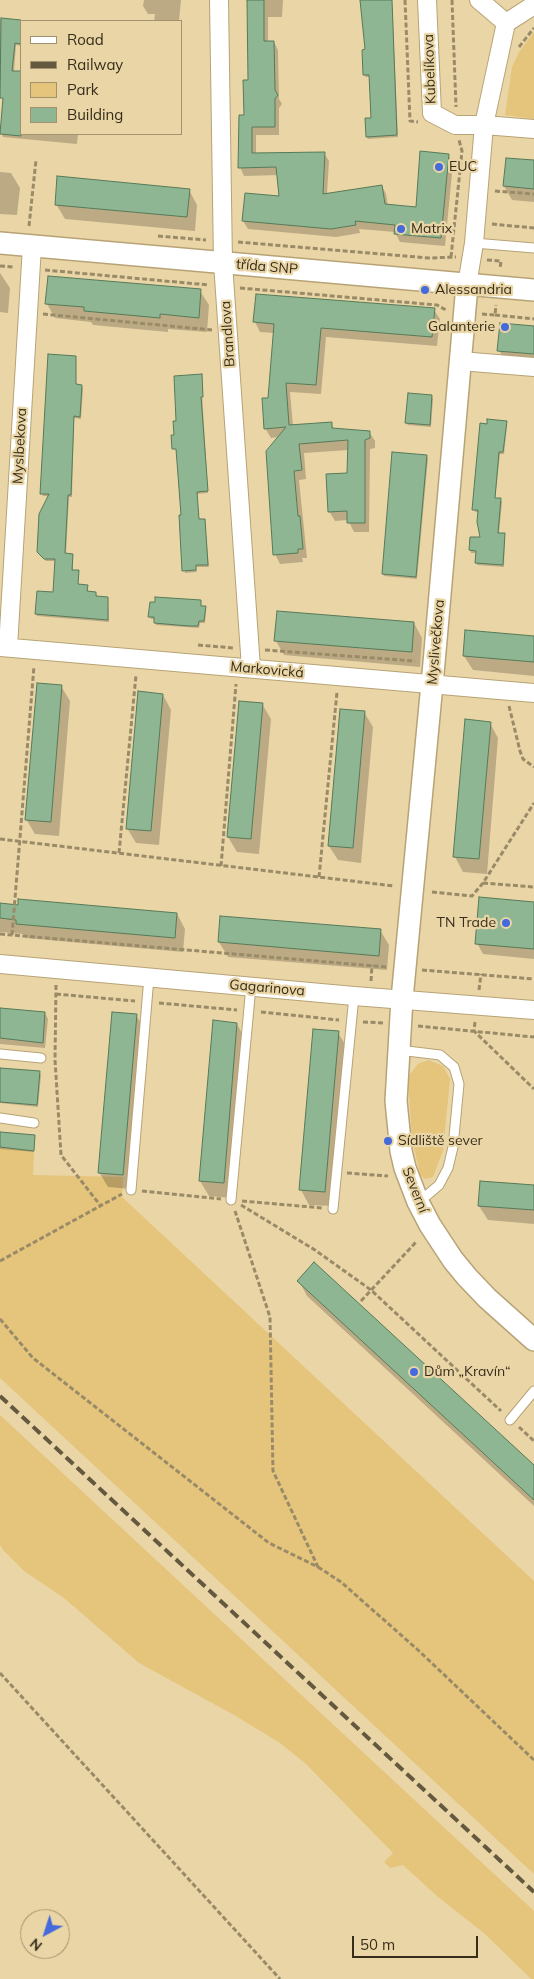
<!DOCTYPE html>
<html>
<head>
<meta charset="utf-8">
<style>
  body { margin:0 }
  #map { position:relative; width:534px; height:1979px; overflow:hidden; background:#ead5a6; font-family:Mulish,sans-serif }
  canvas { display:block }
  .legend { position:absolute; left:20px; top:20px; width:162px; height:115px; box-sizing:border-box; background:#ead5a6; border:1px solid #a2926e; margin:0; padding:6px 9px; list-style:none; font-size:15px; color:#362e1b }
  .legend li { display:flex; align-items:center; gap:10px; height:25px }
  .legend b { width:25px; border:1px solid #a2926e }
  .north { position:absolute; left:20px; top:1909px; width:50px; height:50px; box-sizing:border-box; background:#ead5a6; border:1px solid #a2926e; border-radius:50%; rotate:220deg; font-size:14px; font-weight:700; line-height:20px; text-align:center; color:#362e1b }
  .north::after { content:''; display:block; margin:auto; width:18px; height:22px; background:#446adc; clip-path:polygon(50% 0,100% 100%,50% 72%,0 100%) }
  .scale { position:absolute; left:352px; top:1936px; width:126px; height:22px; box-sizing:border-box; border:2px solid #362e1b; border-top:0; padding-left:6px; font-size:15px; line-height:18px; white-space:nowrap; color:#362e1b; -webkit-text-stroke:4px #ead5a6; paint-order:stroke }
</style>
</head>
<body>
<div id="map">
<canvas width="534" height="1979"></canvas>
<ul class="legend">
<li><b style="height:6px;background:#fff"></b>Road</li>
<li><b style="height:6px;background:#64593f"></b>Railway</li>
<li><b style="height:14px;background:#e5c57c"></b>Park</li>
<li><b style="height:14px;background:#8fb692"></b>Building</li>
</ul>
<div class="north">N</div>
<div class="scale">50 m</div>
</div>
<script>
const c = document.querySelector('canvas').getContext('2d');
c.lineJoin = 'round';
function paint(path, color) { c.fillStyle = color; c.fill(path, 'evenodd'); }
const poly = rows => new Path2D(rows.map(r => 'M' + r).join(''));
function strokePath(path, color, width, dash) { c.strokeStyle = color; c.lineWidth = width; c.lineCap = dash ? 'butt' : 'round'; c.setLineDash(dash || []); c.stroke(path); }
function label(font, color, halo, rows, align = 'center') {
  c.font = font + ' Mulish,sans-serif'; c.lineWidth = 4.5; c.setLineDash([]); c.textBaseline = 'middle'; c.strokeStyle = halo; c.fillStyle = color; for (const [text, x, y, turn = 0] of rows) {
    c.save(); c.translate(x, y); c.rotate((+turn || 0) * Math.PI / 180); c.textAlign = isNaN(turn) ? turn : align; if (halo) c.strokeText(text, 0, 0); c.fillText(text, 0, 0); c.restore();
  }
}
paint(poly([
  [534,32,534,119,505,115,512,67,519,52],
  [428,1060,443,1066,450,1079,443,1151,433,1177,425,1179,420,1175,412,1138,408,1077,418,1064],
  [0,1148,34,1151,33,1175,123,1177,122,1197,534,1581,534,1874,0,1378],
  [0,1415,534,1911,534,1979,531,1979,485,1934,437,1896,403,1865,390,1868,384,1862,393,1853,305,1763,280,1743,234,1715,139,1663,64,1598,24,1571,3,1550,0,1545]
]), '#e5c57c');
paint(poly([
  [144,0,181,0,179,21,154,21,155,14,148,14,143,6],
  [248,0,283,0,282,17,268,17,268,42,274,42,278,50,279,99,282,104,279,108,279,135,256,135,256,154,324,153,329,161,327,194,382,186,386,194,388,206,417,208,448,155,453,163,445,246,400,242,395,232,359,229,360,233,336,237,248,229,243,221,246,194,281,197,279,175,244,176,240,167,249,81],
  [362,0,392,0,398,137,368,139,367,137,366,120,372,119,371,77,366,77,364,75,366,51],
  [0,19,21,21,21,46,16,45,14,72,21,73,21,134,78,134,77,144,3,137,2,134,5,98,0,97],
  [534,162,534,202,512,200,504,186],
  [0,172,11,173,20,188,17,215,0,214],
  [189,190,197,205,195,231,65,219,56,204],
  [0,273,10,288,8,313,0,312],
  [200,291,209,305,207,332,168,329,168,332,93,325,91,322,55,318,47,304],
  [434,310,440,319,437,346,326,337,321,394,290,392,293,426,331,423,334,429,369,432,375,441,375,448,370,449,369,532,354,532,348,520,335,521,329,511,349,474,349,450,304,453,306,479,299,480,307,558,302,558,303,562,280,564,275,554,279,437,271,438,265,428,274,333,260,332,255,322],
  [534,327,534,367,507,365,499,350],
  [75,357,76,385,81,386,83,388,81,419,74,418,72,497,69,497,66,554,72,555,73,557,73,571,78,571,79,574,78,586,87,586,88,593,96,593,97,597,108,598,109,622,37,616,36,614,54,593,56,561,46,561,40,554,50,496,43,496,42,493],
  [201,375,208,493,197,494,199,520,204,520,205,522,209,567,196,567,197,572,185,573,183,516,177,451,174,451,182,450,175,436,178,422],
  [432,397,433,399,431,427,408,425,406,423],
  [506,422,507,425,504,454,500,454,495,499,500,499,502,502,499,534,504,535,505,537,504,567,477,565,477,553,471,553,470,550,471,538,482,539,480,512,475,512,474,509,488,425],
  [426,456,428,458,417,579,384,576,383,573],
  [200,602,201,607,205,607,206,610,205,623,200,623,199,628,156,625,155,619,151,619,150,617],
  [414,623,422,638,420,667,284,655,276,641],
  [534,637,534,676,473,670,464,656],
  [61,686,70,701,59,836,35,834,26,819],
  [163,695,171,710,159,845,136,843,127,828],
  [262,704,271,719,259,854,237,852,228,837],
  [364,712,373,727,361,863,338,860,329,846],
  [490,723,498,738,487,874,463,872,455,857],
  [534,903,534,959,483,954,477,943],
  [0,904,177,914,185,929,183,952,26,938,23,934,0,932],
  [380,930,389,945,387,970,228,957,219,942],
  [0,1009,45,1013,48,1019,45,1048,0,1044],
  [136,1015,145,1030,131,1189,108,1187,99,1172],
  [237,1024,245,1039,232,1198,209,1196,200,1181],
  [338,1033,347,1047,333,1206,309,1205,301,1190],
  [0,1069,39,1073,41,1075,38,1107,0,1103],
  [0,1133,34,1136,34,1152,0,1149],
  [534,1187,534,1224,488,1220,479,1206],
  [299,1281,534,1467,534,1506,307,1296]
]), '#0003');
const building = poly([
  [247,0,264,0,264,41,274,41,275,90,278,95,275,99,275,127,252,127,252,153,325,152,323,194,382,185,385,204,416,207,420,151,449,154,441,238,394,234,395,225,355,221,356,225,331,229,242,221,245,193,279,196,276,167,238,168,239,115,244,115,243,80,248,80,247,0],
  [360,0,392,0,397,135,366,137,365,118,371,118,369,75,363,75,362,50,365,49,360,0],
  [1,18,21,20,21,44,15,43,12,71,21,71,21,136,0,134,3,98,0,98,1,18],
  [506,158,534,160,534,189,503,186,506,158],
  [57,176,190,189,187,217,55,205,57,176],
  [48,276,201,289,199,318,160,314,160,318,84,311,84,307,45,304,48,276],
  [256,294,435,308,432,337,321,328,316,385,286,383,289,425,332,422,332,428,370,431,370,438,365,440,365,523,347,523,347,511,328,512,326,474,347,473,348,440,299,444,302,470,294,471,298,516,300,516,303,549,298,549,298,553,273,555,266,451,286,427,264,429,262,398,268,398,274,324,253,322,256,294],
  [500,323,534,326,534,354,497,351,500,323],
  [48,354,76,356,76,384,82,385,80,417,74,416,71,495,68,495,65,553,73,554,72,570,79,570,78,584,88,585,87,591,96,592,96,596,108,597,108,620,35,614,37,591,53,592,55,559,44,559,37,552,39,514,49,494,40,494,48,354],
  [202,374,203,397,201,397,208,491,197,492,199,519,205,519,208,565,196,565,196,570,182,571,179,515,181,515,176,449,172,449,171,435,174,435,173,421,176,421,174,376,202,374],
  [408,393,432,395,430,425,405,423,408,393],
  [487,419,507,421,503,452,499,452,495,498,501,498,498,533,505,533,503,565,475,563,476,551,469,550,470,537,480,537,477,522,478,510,472,510,480,423,487,424,487,419],
  [392,452,427,455,416,577,382,574,392,452],
  [155,597,201,600,201,606,206,606,204,621,199,621,198,626,189,626,154,623,154,617,148,617,150,602,155,602,155,597],
  [277,611,414,622,412,652,274,641,277,611],
  [465,630,534,636,534,662,463,656,465,630],
  [37,683,62,685,51,822,25,820,37,683],
  [138,691,163,694,151,831,126,829,138,691],
  [239,701,263,703,251,839,227,837,239,701],
  [340,709,365,711,353,848,328,846,340,709],
  [465,719,491,722,479,859,453,857,465,719],
  [479,897,534,902,534,949,475,944,479,897],
  [18,899,177,913,175,938,16,924,16,920,0,918,0,903,18,905,18,899],
  [220,916,381,929,379,956,218,942,220,916],
  [0,1008,45,1012,43,1043,0,1038,0,1008],
  [112,1012,137,1014,123,1175,98,1173,112,1012],
  [213,1020,237,1023,224,1183,199,1181,213,1020],
  [313,1029,339,1031,325,1192,299,1190,313,1029],
  [0,1068,40,1071,37,1105,0,1102,0,1068],
  [0,1132,35,1135,34,1151,0,1147,0,1132],
  [480,1181,534,1185,534,1210,478,1206,480,1181],
  [314,1262,534,1465,534,1500,297,1281,314,1262]
]);
paint(building, '#8fb692');
strokePath(building, '#557a58', 1);
const service = poly([
  [474,243,534,248],
  [399,1050,440,1055,454,1067,459,1084,453,1147,448,1168,439,1185,419,1202],
  [0,1054,41,1058],
  [0,1118,34,1123],
  [131,1190,149,977],
  [231,1200,251,986],
  [333,1209,354,996],
  [510,1420,534,1391]
]);
const minor = poly([
  [219,0,223,263,251,668],
  [427,0,432,113,455,125,484,125,534,129],
  [479,0,506,23],
  [467,285,474,243,484,125,506,23,534,5],
  [460,361,534,367],
  [0,647,534,693],
  [8,647,32,246],
  [0,964,354,996,534,1010]
]);
const tertiary = poly([
  [0,243,534,290],
  [467,285,434,663,402,999,396,1101,401,1151,405,1168,418,1202,430,1225,453,1260,467,1277,487,1298,534,1340]
]);
strokePath(service, '#b7a375', 11);
strokePath(minor, '#b7a375', 20);
strokePath(tertiary, '#b7a375', 24);
strokePath(poly([
  [405,0,410,121,418,122],
  [452,0,456,107],
  [519,47,534,28],
  [495,191,534,194],
  [492,224,534,228],
  [29,226,36,160],
  [158,236,206,240],
  [238,242,429,258,456,257],
  [451,257,462,151,459,140],
  [487,260,501,261,500,269],
  [0,266,14,267],
  [45,270,209,285],
  [240,288,437,305,446,310],
  [43,314,212,330],
  [482,314,495,315,496,305],
  [495,315,534,319],
  [198,645,234,648],
  [265,650,415,661],
  [509,706,520,751,523,759,534,767],
  [0,839,394,886],
  [119,853,136,675],
  [221,866,236,684],
  [319,877,337,692],
  [483,883,534,887],
  [432,892,472,896,483,883,534,803],
  [0,934,386,967],
  [12,935,34,666],
  [422,970,534,979],
  [371,981,372,965],
  [56,985,55,1060,61,1155,100,1205],
  [479,990,481,974],
  [56,994,135,1001],
  [159,1003,237,1010],
  [261,1012,339,1020],
  [363,1022,384,1023],
  [475,1022,474,1031,534,1089],
  [418,1026,534,1037],
  [347,1173,388,1176],
  [142,1191,221,1199],
  [242,1201,323,1208],
  [241,1205,315,1250,371,1290,501,1411],
  [0,1261,122,1194],
  [361,1301,417,1241],
  [0,1319,33,1358,269,1543,318,1567,273,1471,270,1317,235,1211],
  [519,1427,534,1441],
  [318,1567,341,1582,418,1650,534,1760],
  [0,1673,280,1979]
]), '#9a8b68', 3, [5, 2.5]);
strokePath(service, '#fff', 9);
strokePath(minor, '#fff', 18);
strokePath(tertiary, '#fff', 21);
strokePath(poly([
  [0,1396,534,1892]
]), '#64593f', 4, [10, 5]);
for (const [x, y, r, color] of [
  [439,167,5,"#446adc"],
  [401,229,5,"#446adc"],
  [425,290,5,"#446adc"],
  [505,327,5,"#446adc"],
  [506,923,5,"#446adc"],
  [388,1141,5,"#446adc"],
  [414,1372,5,"#446adc"]
]) { const dot = new Path2D(); dot.arc(x, y, r, 0, 2 * Math.PI); c.fillStyle = color; c.fill(dot); strokePath(dot, '#ead5a6', 2); }
label('14px', '#362e1b', '#ead5a6', [
  ["Kubelíkova",430,69,-92],
  ["třída SNP",267,267,5],
  ["Brandlova",228,334,-94],
  ["Myslbekova",20,446,-87],
  ["Myslivečkova",436,642,-85],
  ["Markovická",267,670,5],
  ["Gagarinova",267,988,5],
  ["Severní",415,1190,68]
]);
label('14px', '#362e1b', '#ead5a6', [
  ["EUC",449,167],
  ["Matrix",411,229],
  ["Alessandria",435,290],
  ["Galanterie",495,327,"right"],
  ["TN Trade",496,923,"right"],
  ["Sídliště sever",398,1141],
  ["Dům „Kravín“",424,1372]
], 'left');
</script>
</body>
</html>
